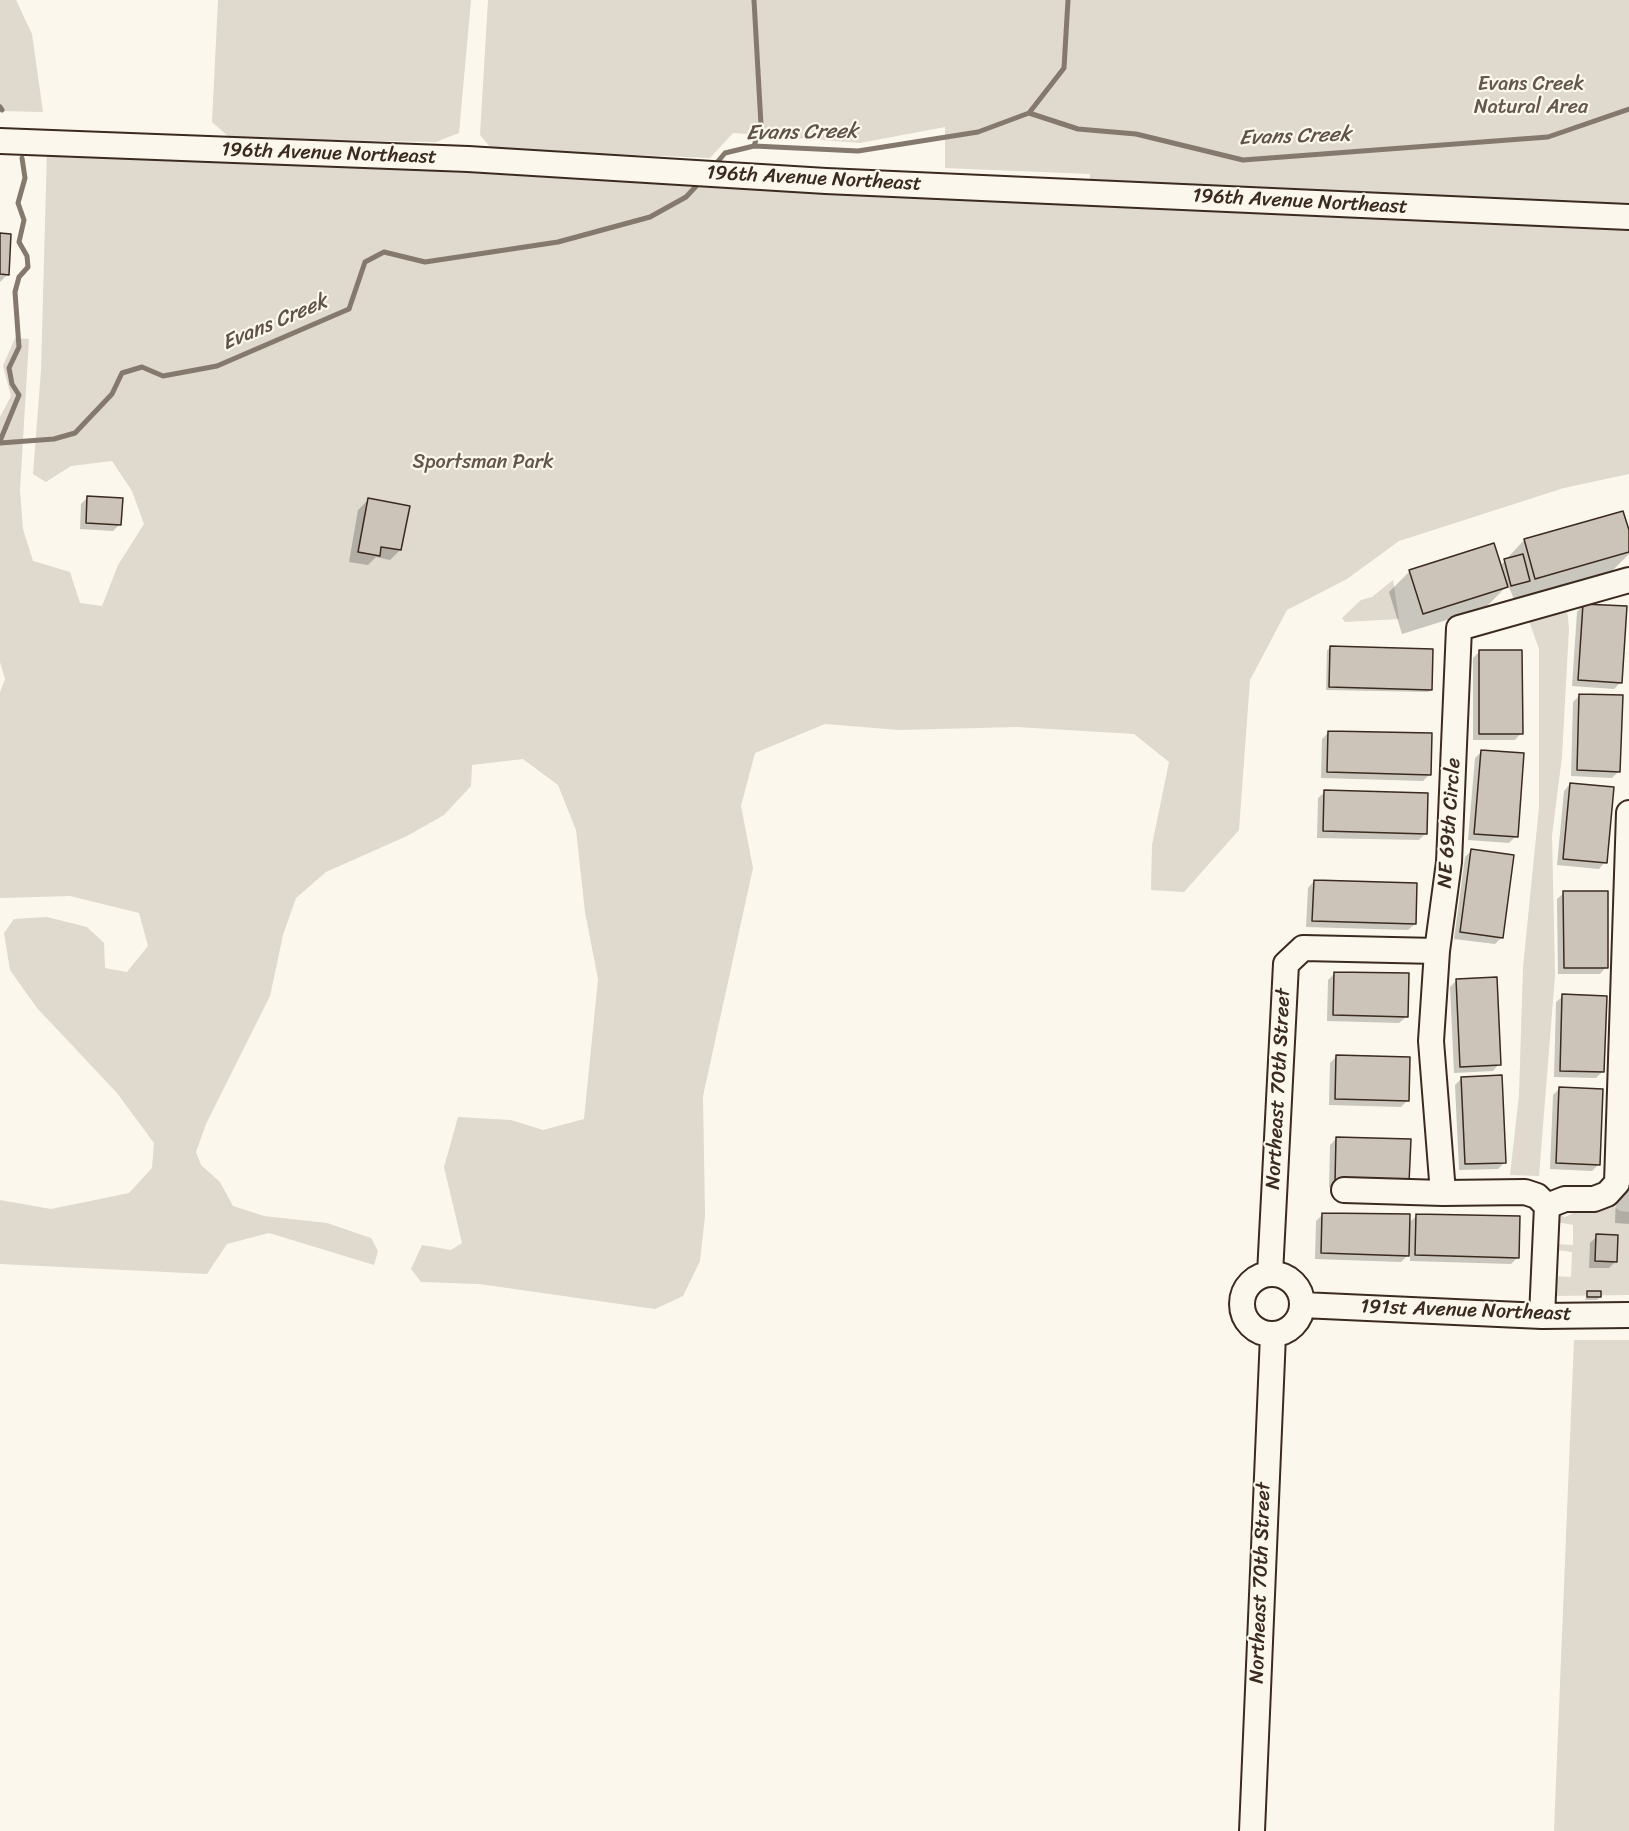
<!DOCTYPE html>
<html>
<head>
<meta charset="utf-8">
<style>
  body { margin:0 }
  canvas { display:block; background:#fbf7ec }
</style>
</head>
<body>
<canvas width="1629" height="1831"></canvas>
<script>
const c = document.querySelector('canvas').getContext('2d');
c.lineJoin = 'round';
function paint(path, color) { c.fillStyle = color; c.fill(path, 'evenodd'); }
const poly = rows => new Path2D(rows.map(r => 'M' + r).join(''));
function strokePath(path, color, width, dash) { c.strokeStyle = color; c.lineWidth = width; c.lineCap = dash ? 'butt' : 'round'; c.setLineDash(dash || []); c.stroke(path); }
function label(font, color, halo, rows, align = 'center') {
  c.font = font + ' Sriracha,sans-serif'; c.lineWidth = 4.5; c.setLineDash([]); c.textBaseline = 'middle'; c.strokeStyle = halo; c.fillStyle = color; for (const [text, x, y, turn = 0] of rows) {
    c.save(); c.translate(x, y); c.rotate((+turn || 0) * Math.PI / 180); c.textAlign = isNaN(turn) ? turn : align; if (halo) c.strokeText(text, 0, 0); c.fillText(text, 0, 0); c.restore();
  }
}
paint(poly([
  [0,0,16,0,32,34,43,112,0,111],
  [218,0,471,0,459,133,436,142,230,138,212,122],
  [488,0,1629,0,1629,474,1564,488,1399,541,1347,579,1287,610,1250,680,1239,830,1184,892,1151,890,1152,845,1169,762,1134,734,1017,727,899,730,825,724,755,753,741,806,753,868,703,1096,705,1216,700,1261,683,1296,655,1309,479,1284,421,1282,411,1269,422,1245,451,1250,462,1243,444,1167,458,1117,511,1120,543,1130,584,1119,598,979,585,912,576,830,558,785,523,759,472,765,471,786,444,815,407,836,326,872,296,898,283,935,270,996,206,1124,196,1152,201,1165,220,1182,233,1206,264,1216,327,1223,371,1238,378,1251,374,1265,269,1233,227,1244,207,1274,0,1264,0,1200,51,1209,129,1193,152,1168,154,1143,117,1093,37,1008,10,970,4,933,14,919,47,917,87,927,104,943,105,968,127,972,148,946,139,913,70,896,0,898,0,692,5,679,0,662,0,417,11,396,3,366,15,338,29,339,20,490,23,529,33,561,70,572,80,603,102,606,118,565,144,524,132,491,112,461,71,466,46,482,33,474,41,370,47,151,203,157,703,187,1089,205,1090,174,945,168,945,127,860,143,733,133,710,158,492,149,480,135],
  [1393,580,1399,619,1345,622,1342,618,1361,600,1372,597],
  [1567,609,1569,628,1562,757,1552,835,1555,975,1539,1176,1510,1175,1519,1095,1523,967,1539,807,1539,649,1529,621],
  [1611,1204,1620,1211,1629,1212,1629,1295,1553,1296,1554,1276,1571,1277,1572,1252,1556,1250,1556,1244,1573,1245,1573,1225,1557,1222,1560,1215,1565,1217,1575,1212,1594,1212],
  [1574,1340,1629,1340,1629,1831,1554,1831]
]), '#dfd9ce');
paint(poly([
  [0,235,8,274,0,282],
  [88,497,120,524,113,531,80,529,81,504],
  [369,499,400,550,390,560,376,557,368,565,349,562,358,510],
  [1629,536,1629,554,1612,571,1514,599,1508,585,1485,608,1402,634,1389,592,1410,571,1500,566,1524,540],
  [1583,605,1621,682,1614,689,1572,686,1577,612],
  [1330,648,1431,690,1428,692,1326,690,1327,650],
  [1480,651,1521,733,1515,740,1473,740,1473,658],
  [1580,695,1619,771,1612,778,1571,776,1573,702],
  [1329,732,1430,774,1423,781,1321,778,1322,739],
  [1481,752,1516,836,1509,843,1468,840,1475,758],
  [1570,784,1605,862,1599,869,1557,865,1564,791],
  [1325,792,1425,834,1419,840,1317,838,1318,798],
  [1471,851,1502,937,1495,944,1454,939,1465,857],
  [1314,881,1415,924,1408,930,1306,927,1308,888],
  [1564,893,1606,967,1600,974,1558,974,1557,899],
  [1335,973,1406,1017,1399,1023,1327,1021,1328,980],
  [1456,981,1499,1064,1493,1071,1454,1073,1450,987],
  [1563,996,1602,1072,1596,1078,1554,1077,1556,1002],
  [1336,1057,1408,1100,1401,1107,1329,1105,1330,1063],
  [1462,1078,1505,1162,1498,1169,1459,1170,1455,1085],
  [1560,1088,1599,1164,1592,1171,1550,1169,1553,1095],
  [1629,1125,1629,1224,1615,1223,1618,1136],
  [1337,1138,1401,1189,1329,1187,1330,1145],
  [1322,1215,1408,1224,1417,1215,1518,1257,1511,1264,1410,1261,1410,1253,1401,1262,1315,1259,1316,1221],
  [1597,1236,1615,1262,1609,1268,1589,1268,1590,1243],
  [1588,1293,1600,1297,1597,1300,1585,1300]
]), '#0003');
strokePath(poly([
  [0,107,2,110],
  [1029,113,1064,68,1068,0],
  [754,146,761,125,754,0],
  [714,166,725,153,754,146,858,151,978,132,1029,113,1078,129,1136,134,1243,160,1548,137,1629,109],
  [0,441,19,395,12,384,9,368,19,347,15,292,19,277,28,267,27,256,19,242,24,220,18,203,25,178,22,158],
  [0,443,54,439,75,433,112,394,122,373,142,367,163,376,217,366,349,309,365,262,384,252,425,262,558,242,650,217,686,197,700,182]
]), '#85796d', 5);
const building = poly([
  [0,233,11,234,9,275,0,274,0,233],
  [87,496,123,498,121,525,86,523,87,496],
  [368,498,410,506,401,550,381,547,380,556,358,552,368,498],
  [1623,511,1629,530,1629,552,1535,579,1524,539,1623,511],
  [1494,543,1508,587,1423,614,1409,570,1494,543],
  [1523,554,1530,581,1511,586,1504,559,1523,554],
  [1583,604,1627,606,1622,683,1578,680,1583,604],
  [1330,646,1433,649,1432,690,1329,687,1330,646],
  [1479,650,1522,650,1523,734,1479,734,1479,650],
  [1579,694,1623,695,1620,772,1577,770,1579,694],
  [1328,731,1432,733,1431,775,1327,772,1328,731],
  [1481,750,1524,753,1518,837,1474,834,1481,750],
  [1570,783,1614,787,1607,863,1563,859,1570,783],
  [1324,790,1428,793,1427,834,1323,831,1324,790],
  [1471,849,1514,855,1503,938,1460,932,1471,849],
  [1314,880,1417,883,1416,924,1312,921,1314,880],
  [1563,891,1608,891,1608,968,1564,968,1563,891],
  [1334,972,1409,973,1408,1017,1333,1015,1334,972],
  [1497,977,1501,1065,1460,1067,1456,979,1497,977],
  [1562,994,1607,996,1604,1072,1560,1071,1562,994],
  [1336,1055,1410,1057,1409,1101,1335,1099,1336,1055],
  [1502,1075,1506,1163,1465,1164,1461,1077,1502,1075],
  [1559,1087,1603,1089,1600,1165,1556,1163,1559,1087],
  [1336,1137,1411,1139,1409,1183,1335,1181,1336,1137],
  [1322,1213,1410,1214,1409,1256,1321,1253,1322,1213],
  [1416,1214,1520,1216,1519,1258,1415,1255,1416,1214],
  [1596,1234,1618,1235,1617,1262,1595,1261,1596,1234],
  [1587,1291,1601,1291,1601,1297,1587,1297,1587,1291]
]);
paint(building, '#ccc4b9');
strokePath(building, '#3b2a1e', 1.5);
const minor = poly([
  [0,141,468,159,826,181,1629,217],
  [1629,580,1459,628,1449,862,1437,951,1431,1041,1443,1193,1525,1192,1537,1196,1547,1206,1565,1199,1594,1199,1607,1194,1617,1183,1629,813],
  [1344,1190,1443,1193],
  '1242 1304a30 30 0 1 1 60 0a30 30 0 1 1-60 0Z',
  [1270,1274,1286,964,1303,948,1437,951],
  [1302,1305,1542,1316,1629,1315],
  [1542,1316,1547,1206],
  [1252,1831,1273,1335]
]);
strokePath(minor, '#3b2a1e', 28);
strokePath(minor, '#fbf7ec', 24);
label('20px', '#64564a', '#fbf7ec', [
  ["Evans Creek",1531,85],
  ["Natural Area",1531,108],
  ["Sportsman Park",483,463]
]);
label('20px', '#3b2a1e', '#fbf7ec', [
  ["196th Avenue Northeast",329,154,2],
  ["196th Avenue Northeast",814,179,3],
  ["196th Avenue Northeast",1300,202,3],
  ["NE 69th Circle",1450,823,-86],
  ["Northeast 70th Street",1279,1089,-87],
  ["191st Avenue Northeast",1466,1311,2],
  ["Northeast 70th Street",1261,1583,-88]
]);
label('italic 21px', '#605246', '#fbf7ec', [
  ["Evans Creek",802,133,-1],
  ["Evans Creek",1295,137,-2],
  ["Evans Creek",275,323,-23]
]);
</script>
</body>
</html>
